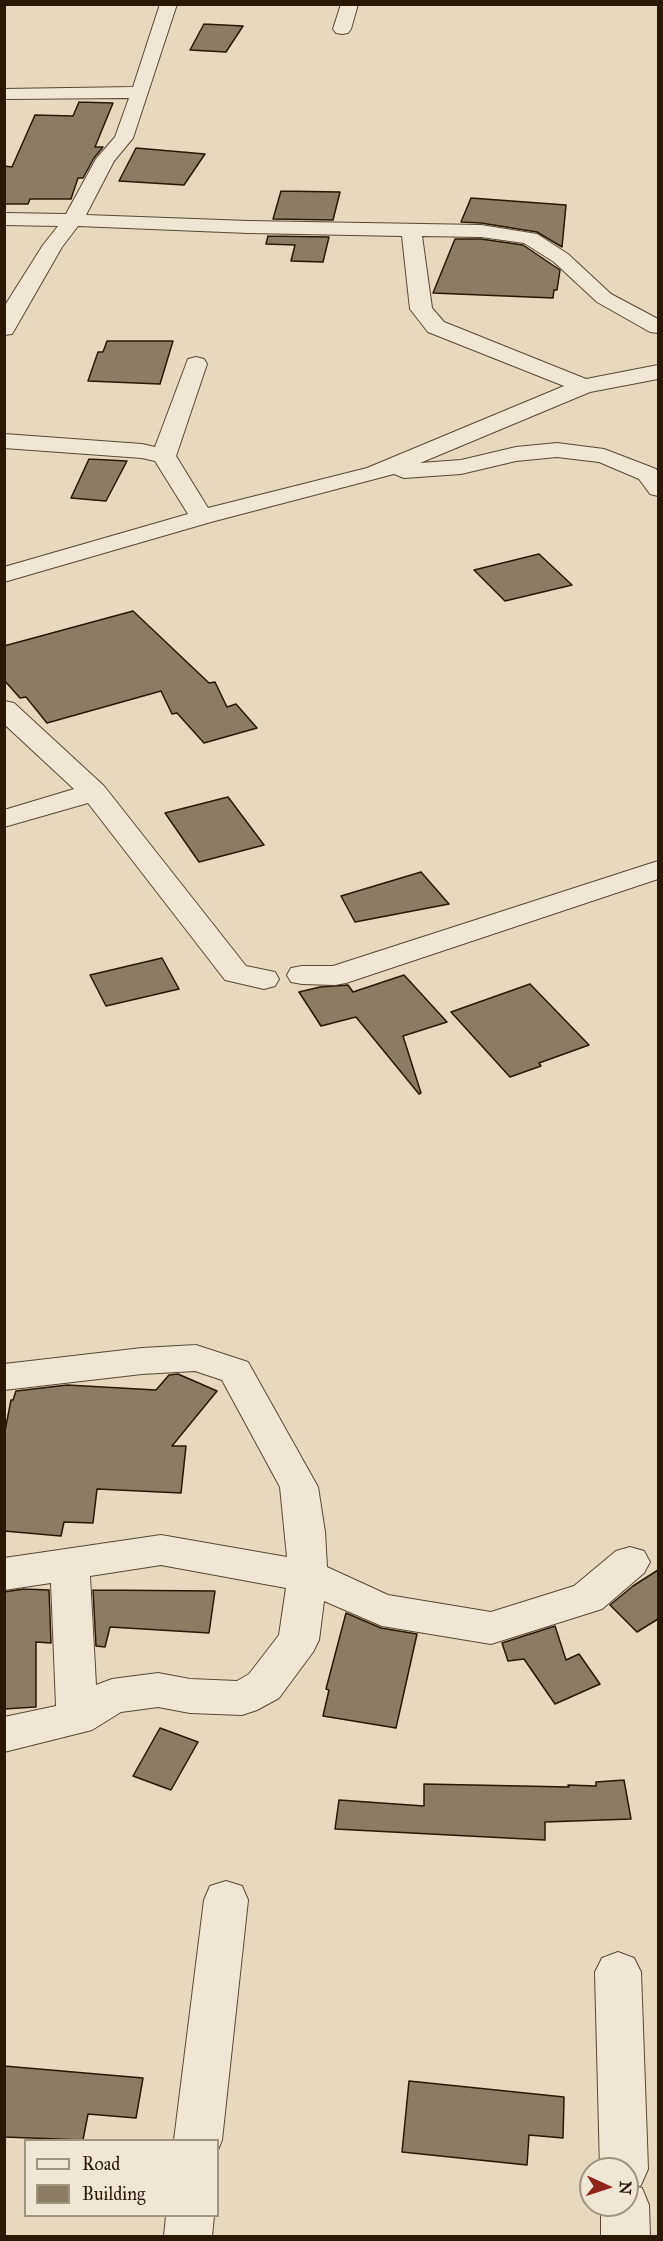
<!DOCTYPE html>
<html>
<head>
<meta charset="utf-8">
<style>
  body { margin:0 }
  #map { position:relative; width:663px; height:2241px; overflow:hidden; background:#e7d9c0; font-family:"IM FELL Great Primer",serif }
  canvas { display:block }
  .frame { position:absolute; inset:0; border:6px solid #281805; pointer-events:none }
  .legend { position:absolute; left:24px; top:2139px; width:195px; height:78px; box-sizing:border-box; background:#efe6d6; border:2px solid #9f9482; margin:0; padding:8px 10px; list-style:none; font-size:18px; color:#281805 }
  .legend li { display:flex; align-items:center; gap:12px; height:30px }
  .legend b { width:30px; border:2px solid #9f9482 }
  .north { position:absolute; left:579px; top:2157px; width:60px; height:60px; box-sizing:border-box; background:#efe6d6; border:2px solid #9f9482; border-radius:50%; rotate:93deg; font-size:16px; font-weight:700; line-height:24px; text-align:center; color:#281805 }
  .north::after { content:''; display:block; margin:auto; width:21px; height:27px; background:#8f2418; clip-path:polygon(50% 0,100% 100%,50% 72%,0 100%) }
</style>
</head>
<body>
<div id="map">
<canvas width="663" height="2241"></canvas>
<div class="frame"></div>
<ul class="legend">
<li><b style="height:8px;background:#efe6d6"></b>Road</li>
<li><b style="height:16px;background:#8b7c66"></b>Building</li>
</ul>
<div class="north">N</div>
</div>
<script>
const c = document.querySelector('canvas').getContext('2d');
c.lineJoin = 'round';
function paint(path, color) { c.fillStyle = color; c.fill(path, 'evenodd'); }
const poly = rows => new Path2D(rows.map(r => 'M' + r).join(''));
function strokePath(path, color, width, dash) { c.strokeStyle = color; c.lineWidth = width; c.lineCap = dash ? 'butt' : 'round'; c.setLineDash(dash || []); c.stroke(path); }
const building = poly([
  [204,24,243,26,226,52,190,50,204,24],
  [79,102,113,103,95,147,103,147,94,158,83,178,78,178,71,199,30,199,28,204,4,204,4,166,12,167,35,115,73,116,79,102],
  [136,148,205,154,184,185,119,181,136,148],
  [281,191,340,192,333,220,273,219,281,191],
  [471,198,566,205,562,247,537,232,481,223,461,222,471,198],
  [268,236,329,237,323,262,291,261,295,245,266,244,268,236],
  [455,239,481,239,523,245,560,270,557,290,554,290,553,298,433,293,455,239],
  [107,341,173,341,160,384,88,381,98,352,103,352,107,341],
  [89,459,127,461,106,501,71,498,89,459],
  [539,554,572,585,505,601,474,570,539,554],
  [133,611,209,683,215,682,227,707,236,704,257,728,204,743,177,713,172,714,161,691,47,723,26,697,20,698,4,680,4,646,133,611],
  [228,797,264,845,199,862,165,813,228,797],
  [421,872,449,904,355,922,341,896,421,872],
  [162,958,179,989,106,1006,90,975,162,958],
  [404,975,447,1022,403,1036,421,1093,419,1094,356,1017,321,1026,299,992,320,987,348,985,353,992,404,975],
  [530,984,589,1045,539,1063,541,1066,510,1077,451,1012,530,984],
  [178,1374,217,1391,172,1446,186,1446,181,1493,97,1489,93,1523,64,1522,61,1536,4,1531,4,1436,11,1400,13,1400,16,1391,67,1385,156,1390,169,1375,178,1374],
  [658,1570,658,1619,637,1632,610,1605,633,1586,658,1570],
  [24,1589,49,1590,51,1643,36,1642,36,1707,4,1709,4,1592,24,1589],
  [93,1590,215,1591,209,1633,110,1627,105,1647,96,1646,93,1590],
  [346,1613,381,1628,417,1634,396,1728,323,1716,329,1690,326,1689,346,1613],
  [555,1626,566,1660,579,1654,600,1684,555,1704,524,1659,508,1661,502,1643,555,1626],
  [160,1728,198,1742,171,1790,133,1776,160,1728],
  [624,1780,631,1819,545,1822,545,1840,335,1829,339,1800,424,1806,424,1784,569,1787,568,1785,596,1786,596,1782,624,1780],
  [4,2066,143,2078,136,2118,88,2114,83,2140,4,2137,4,2066],
  [409,2081,564,2097,563,2138,529,2135,527,2165,402,2152,409,2081]
]);
paint(building, '#8b7c66');
strokePath(building, '#281805', 1.5);
const minor = poly([
  [160,4,177,4,133,138,114,161,86,215,248,221,481,225,537,234,568,254,611,294,658,319,658,333,650,332,597,302,554,262,524,243,481,237,422,236,432,308,444,322,586,379,658,365,658,379,590,392,420,463,461,460,516,447,557,443,604,449,656,469,658,472,658,496,650,494,639,479,599,462,557,457,516,461,461,474,404,478,394,474,211,522,4,582,4,567,188,514,155,461,142,458,4,448,4,434,142,444,155,447,188,359,196,357,204,359,207,364,176,456,208,508,367,468,564,386,428,332,410,309,402,236,248,233,78,226,62,247,15,329,12,334,4,335,4,307,43,245,58,226,4,225,4,213,66,214,96,159,115,137,129,98,4,99,4,89,133,87,160,4],
  [341,4,358,4,351,29,348,33,342,34,336,33,333,29,341,4],
  [4,701,14,703,104,786,246,966,275,972,279,979,275,986,264,989,225,980,88,803,4,827,4,810,74,789,4,724,4,701],
  [658,861,658,879,346,983,335,985,302,984,291,982,287,975,291,968,302,966,333,966,658,861],
  [196,1345,248,1362,318,1487,325,1532,327,1567,388,1595,491,1612,574,1586,616,1551,630,1547,644,1551,650,1562,644,1573,602,1609,491,1644,382,1626,324,1601,319,1640,313,1652,279,1698,257,1710,242,1715,190,1713,158,1707,121,1712,92,1730,4,1752,4,1717,56,1706,51,1583,4,1590,4,1558,161,1535,287,1557,280,1487,222,1380,195,1371,142,1374,4,1390,4,1364,142,1348,196,1345],
  [161,1565,286,1588,279,1635,249,1674,237,1681,190,1679,158,1673,112,1679,96,1685,90,1576,161,1565],
  [226,1881,242,1886,248,1900,222,2140,218,2150,218,2140,174,2140,204,1900,210,1886,226,1881],
  [618,1952,634,1958,641,1972,648,2169,641,2185,638,2187,642,2188,649,2205,650,2236,601,2236,601,2205,627,2205,627,2169,600,2169,595,1972,602,1958,618,1952],
  [166,2216,214,2216,212,2236,164,2236,166,2216]
]);
strokePath(minor, '#584834', 2);
paint(minor, '#efe6d6');
</script>
</body>
</html>
